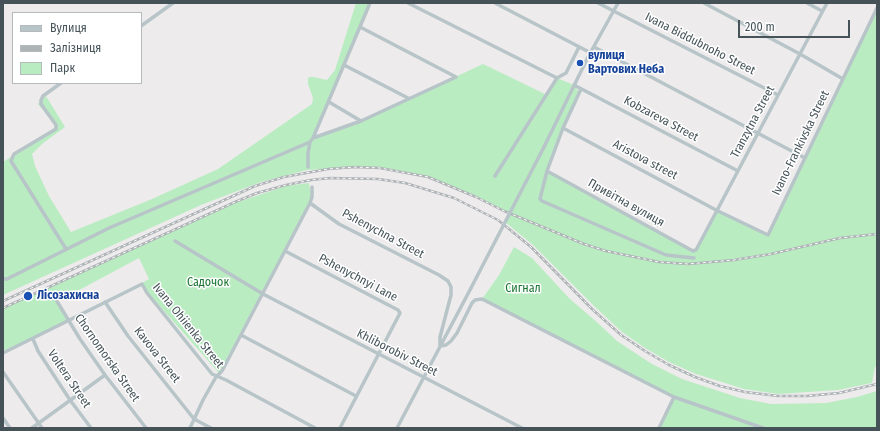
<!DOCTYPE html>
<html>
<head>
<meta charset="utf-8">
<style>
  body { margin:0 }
  #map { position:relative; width:880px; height:431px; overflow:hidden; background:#eeebec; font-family:"Fira Sans Condensed",sans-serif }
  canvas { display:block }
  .frame { position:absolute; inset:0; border:4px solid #455358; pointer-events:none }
  .legend { position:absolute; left:12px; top:12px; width:130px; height:72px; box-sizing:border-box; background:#fff; border:1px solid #b5babc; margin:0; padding:5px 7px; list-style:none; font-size:12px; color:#455358 }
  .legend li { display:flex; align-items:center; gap:8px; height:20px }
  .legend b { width:20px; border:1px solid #b5babc }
  .scale { position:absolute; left:738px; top:20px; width:112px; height:18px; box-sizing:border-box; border:2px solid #455358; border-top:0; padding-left:5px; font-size:12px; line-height:14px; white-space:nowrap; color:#455358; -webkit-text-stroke:3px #fff; paint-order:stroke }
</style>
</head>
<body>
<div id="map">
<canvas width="880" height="431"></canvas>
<div class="frame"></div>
<ul class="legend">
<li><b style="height:5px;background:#b7c4c8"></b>Вулиця</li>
<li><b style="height:5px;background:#aeb3b6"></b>Залізниця</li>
<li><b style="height:11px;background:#baecc2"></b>Парк</li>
</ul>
<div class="scale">200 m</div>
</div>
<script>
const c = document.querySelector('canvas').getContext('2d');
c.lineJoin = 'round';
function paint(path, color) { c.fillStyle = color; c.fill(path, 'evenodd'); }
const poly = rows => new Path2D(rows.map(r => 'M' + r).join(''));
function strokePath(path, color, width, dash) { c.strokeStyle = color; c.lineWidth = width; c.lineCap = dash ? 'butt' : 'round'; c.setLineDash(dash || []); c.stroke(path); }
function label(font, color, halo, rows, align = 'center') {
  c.font = font + ' "Fira Sans Condensed",sans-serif'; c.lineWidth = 3; c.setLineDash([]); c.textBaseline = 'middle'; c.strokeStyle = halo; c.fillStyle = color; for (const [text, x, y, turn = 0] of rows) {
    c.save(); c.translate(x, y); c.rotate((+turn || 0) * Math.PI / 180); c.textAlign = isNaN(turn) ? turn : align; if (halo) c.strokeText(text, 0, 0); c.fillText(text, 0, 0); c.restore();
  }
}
paint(poly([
  [356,3,370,3,314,138,361,121,483,64,545,94,557,78,574,85,579,92,547,170,693,251,696,250,716,210,768,235,877,8,877,366,875,367,872,383,838,390,778,394,744,389,696,374,669,362,645,348,622,332,594,306,533,245,505,222,510,214,476,197,428,177,380,168,355,167,307,170,261,182,201,205,3,295,3,162,53,130,55,125,38,104,46,96,65,127,42,144,32,154,35,166,49,196,71,232,152,199,218,169,312,104,313,98,308,84,308,78,310,77,313,77,327,80,335,70],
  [309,183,311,197,308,204,219,373,148,293,142,283,149,279,139,258,68,296,55,299,67,321,3,351,3,308,235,203,286,186],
  [514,247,532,258,569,298,599,324,617,341,652,364,682,379,740,398,771,404,826,403,857,397,877,391,877,428,659,428,674,397,482,299,499,275]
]), '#baecc2');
strokePath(poly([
  [408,3,557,78,566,73,579,47],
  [495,3,591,53],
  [598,3,778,95],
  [704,3,800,54,843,79],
  [807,3,822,11],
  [141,26,173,3],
  [360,27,456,77],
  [594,47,805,158],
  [344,65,408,98],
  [61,83,43,96,41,100,41,104,56,125,56,129,14,154,11,161,66,249],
  [574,85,738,171],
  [581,89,563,128,547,171,540,199,542,201,666,255,694,258],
  [329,102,361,121],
  [563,128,716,210,768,235,877,8],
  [313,138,361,121,456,77],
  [544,147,588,57,618,3],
  [308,167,308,153,310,142,313,138,370,3],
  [547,171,693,251,696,250,827,3],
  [495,176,557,78],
  [310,203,339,224,439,275,448,281,451,287,451,295,440,337,440,346],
  [175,241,263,294,522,428],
  [285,251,398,310,400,313,340,428],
  [3,279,7,279,109,228,310,142],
  [55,298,80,339,105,375,146,428],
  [105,302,128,336,194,419,211,428],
  [241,335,356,396],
  [33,339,38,351,70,400,91,428],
  [440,346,446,345,451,341,457,333,472,303,475,300,482,299,674,397,763,428],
  [3,353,142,284,147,293,212,374,226,380,315,428],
  [3,372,42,428],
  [3,418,10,428],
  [32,428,105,375],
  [190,428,203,400,216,377,222,371,310,203,312,197,312,187],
  [397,428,471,288],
  [659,428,674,397]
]), '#b7c4c8', 3.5);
const rail = poly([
  [3,301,255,186,284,177,328,169,355,167,380,168,428,177,476,197,504,211,584,244,606,251,659,262,688,264,734,260,771,254,840,238,877,234],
  [3,308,235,202,257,193,286,185,311,180,330,178,378,179,405,183,454,198,498,220,531,247,592,309,621,335,645,351,669,365,695,377,720,386,745,392,778,396,807,396,839,393,877,384]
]);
strokePath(rail, '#aeb3b6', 2.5);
strokePath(rail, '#fff', 1, [3]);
strokePath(poly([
  [471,288,544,147]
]), '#b7c4c8', 3.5);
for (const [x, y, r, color] of [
  [580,63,4,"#1a4fb4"],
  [28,296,5,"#1a4fb4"]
]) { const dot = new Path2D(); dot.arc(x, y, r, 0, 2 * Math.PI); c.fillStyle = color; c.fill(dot); strokePath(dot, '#fff', 1.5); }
label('12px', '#455358', '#fff', [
  ["Ivana Biddubnoho Street",700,44,27],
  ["Kobzareva Street",661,119,28],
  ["Tranzytna Street",753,122,-62],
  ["Ivano-Frankivska Street",801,143,-64],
  ["Aristova street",645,160,28],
  ["Привітна вулиця",626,203,29],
  ["Pshenychna Street",383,234,28],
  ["Pshenychnyi Lane",358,278,28],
  ["Ivana Ohiienka Street",188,326,51],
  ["Khliborobiv Street",397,353,27],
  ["Kavova Street",157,355,52],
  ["Chornomorska Street",107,358,55],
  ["Voltera Street",69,379,56]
]);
label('bold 12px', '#164399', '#fff', [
  ["вулиця",588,56],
  ["Вартових Неба",588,70],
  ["Лісозахисна",37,296]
], 'left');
label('12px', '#1a7533', '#fff', [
  ["Садочок",208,283],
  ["Сигнал",523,289]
]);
</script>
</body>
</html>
